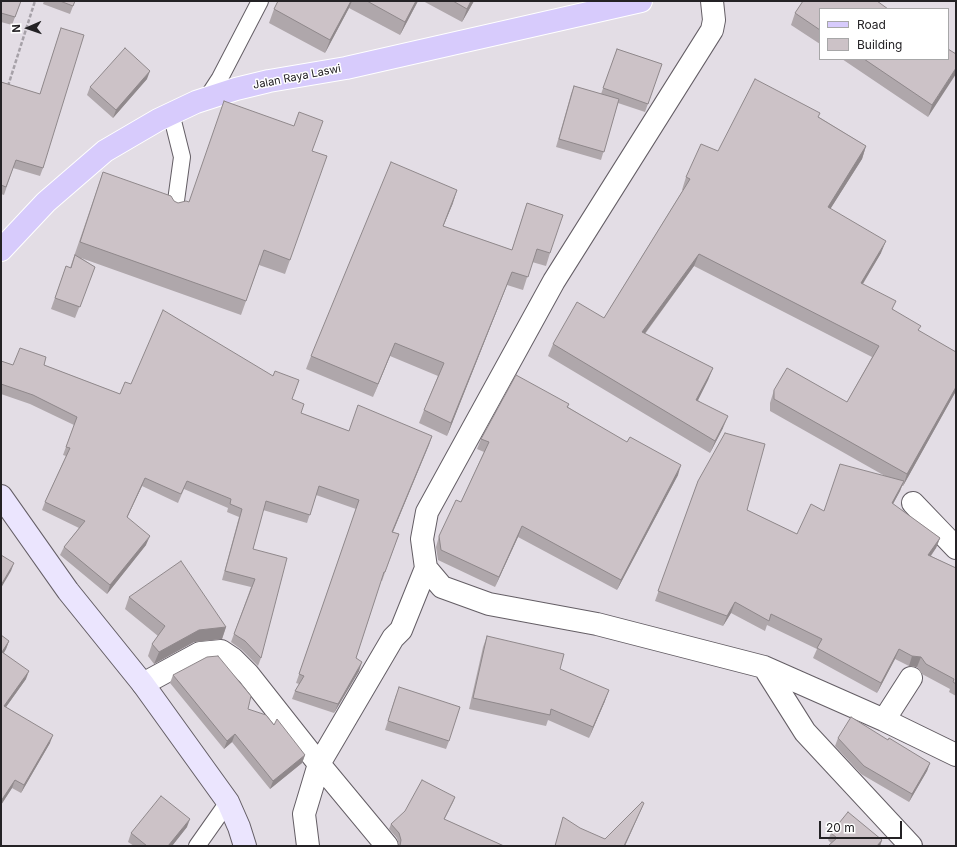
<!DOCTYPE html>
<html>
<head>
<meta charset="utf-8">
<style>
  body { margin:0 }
  #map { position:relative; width:957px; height:847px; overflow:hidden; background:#e3dde5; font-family:Inter,sans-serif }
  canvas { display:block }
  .frame { position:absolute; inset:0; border:2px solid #242225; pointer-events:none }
  .legend { position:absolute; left:819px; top:8px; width:130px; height:52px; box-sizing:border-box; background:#fff; border:1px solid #a7a7a8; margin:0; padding:5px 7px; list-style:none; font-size:12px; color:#242225 }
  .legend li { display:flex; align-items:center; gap:8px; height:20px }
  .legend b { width:20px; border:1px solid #a7a7a8 }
  .north { position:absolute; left:8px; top:8px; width:40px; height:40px; -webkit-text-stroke:3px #fff; paint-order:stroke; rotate:268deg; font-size:11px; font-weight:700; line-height:16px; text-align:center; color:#242225 }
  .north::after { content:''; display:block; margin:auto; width:14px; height:18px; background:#242225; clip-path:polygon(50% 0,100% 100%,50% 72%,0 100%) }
  .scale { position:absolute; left:819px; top:821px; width:83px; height:18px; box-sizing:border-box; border:2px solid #242225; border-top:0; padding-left:5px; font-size:12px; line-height:14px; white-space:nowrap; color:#242225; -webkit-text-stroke:3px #fff; paint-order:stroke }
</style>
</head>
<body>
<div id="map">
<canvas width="957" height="847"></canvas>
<div class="frame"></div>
<ul class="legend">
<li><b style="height:5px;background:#d7cbfc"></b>Road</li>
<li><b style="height:11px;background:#ccc2c7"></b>Building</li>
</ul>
<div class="north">N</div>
<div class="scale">20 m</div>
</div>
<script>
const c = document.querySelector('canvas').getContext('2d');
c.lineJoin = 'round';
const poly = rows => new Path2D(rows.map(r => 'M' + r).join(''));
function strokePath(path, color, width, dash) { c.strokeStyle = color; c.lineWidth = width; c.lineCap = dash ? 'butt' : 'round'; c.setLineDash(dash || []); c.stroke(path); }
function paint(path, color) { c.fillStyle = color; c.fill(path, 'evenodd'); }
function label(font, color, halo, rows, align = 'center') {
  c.font = font + ' Inter,sans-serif'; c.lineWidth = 3; c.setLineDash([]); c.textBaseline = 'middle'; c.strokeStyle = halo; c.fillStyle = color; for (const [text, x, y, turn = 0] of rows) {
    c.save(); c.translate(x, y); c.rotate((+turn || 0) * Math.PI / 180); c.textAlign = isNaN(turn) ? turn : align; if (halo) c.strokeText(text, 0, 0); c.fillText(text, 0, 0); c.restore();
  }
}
const service = poly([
  [207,98,220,78,260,1],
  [171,113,182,157,175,208],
  [197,846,228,802]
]);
const minor = poly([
  [913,503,956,548],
  [426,568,442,587,489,604,597,624,764,667,884,720,956,755],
  [764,667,805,732,911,846],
  [143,684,200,653,221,651,233,659,248,674,319,764,387,846],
  [884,720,911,678],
  [308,846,304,814,319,764,393,638,401,630,426,568,422,539,427,512,554,281,712,30,714,20,712,1]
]);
const secondary = poly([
  [1,496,68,591,143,684,228,802,239,827,245,846]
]);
const primary = poly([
  [1,250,46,202,105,151,158,120,196,102,236,89,269,81,346,68,641,1]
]);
strokePath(service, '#645e65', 18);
strokePath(minor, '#645e65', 24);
strokePath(secondary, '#645e65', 24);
strokePath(primary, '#fff', 24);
strokePath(poly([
  [8,86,35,1]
]), '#a6a1a8', 2.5, [4, 2]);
strokePath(service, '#fff', 16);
strokePath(minor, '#fff', 22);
strokePath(secondary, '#ebe5fe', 22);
strokePath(primary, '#d7cbfc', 22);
paint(poly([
  [1,1,21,1,12,25,1,22],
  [44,1,75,1,70,14,43,4],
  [278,1,418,1,400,35,349,8,325,53,269,23,274,9],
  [423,1,474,1,462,22],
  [820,9,820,44,791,25,795,13],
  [61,28,43,168,40,176,13,168,4,195,1,194,1,82,40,94],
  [617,49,662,64,645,112,618,103,601,160,556,147,571,94,574,86,601,94],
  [956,54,928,117,842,59,948,59],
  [147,79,113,118,87,95,90,87],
  [819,117,866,146,862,159,830,209,881,253,863,284,919,331,956,352,956,391,903,486,902,486,900,491,893,504,940,538,936,548,931,556,956,568,956,696,949,692,950,689,922,674,917,667,909,666,895,659,877,693,813,658,817,649,767,625,765,631,731,613,723,626,655,601,698,481,747,510,797,534,824,511,885,476,770,411,770,403,774,390,847,402,872,357,694,266,645,334,713,368,708,380,698,400,723,428,710,453,548,356,553,344,604,318,683,190,682,190,686,177,718,151],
  [312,151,290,260,285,274,259,265,241,315,81,258,95,267,75,318,51,309,66,266,70,268,103,172,178,203,188,202],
  [453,203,443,226,512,250,527,203,550,253,546,266,532,262,523,290,507,285,447,436,419,423,424,410,438,376,390,356,373,397,306,369,311,356],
  [1,361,13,365,44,365,120,394,131,384,292,399,301,413,349,431,432,436,393,532,399,534,382,581,381,581,356,658,359,671,334,713,292,699,295,691,299,684,296,683,356,509,316,495,307,523,263,510,253,549,261,658,258,666,242,650,231,642,251,587,222,580,239,517,227,512,228,508,184,489,178,503,142,486,127,518,146,545,107,594,60,555,64,547,79,528,42,510,45,502,66,456,63,455,74,425,30,404,1,394],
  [569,404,568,407,678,475,617,590,518,537,495,587,438,560,436,547,439,536,461,502,484,452,477,449,481,439],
  [129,597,226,627,222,639,194,642,154,664,148,656,152,644,158,636,125,609],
  [1,635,9,641,6,649,4,653,26,679,6,707,50,743,21,793,12,788,1,805],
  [487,636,560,669,605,701,589,738,548,720,546,726,469,709,483,647],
  [173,675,248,709,274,725,305,755,302,763,270,789,232,742,224,749,170,683],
  [396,695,449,741,446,749,385,730],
  [838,738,888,740,930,763,927,771,909,802,861,774,835,746],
  [455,797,453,802,444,819,504,846,399,846,397,838,389,829,391,824],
  [187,827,172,846,134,846,128,842,131,833],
  [831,833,882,840,880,846,828,846,831,843,828,840]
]), '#afa7ab');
paint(poly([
  [351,1,352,1,349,8,325,53,330,40],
  [416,1,418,1,400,35,405,22],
  [471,1,474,1,462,22,467,9],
  [956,68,956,74,928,117,932,105],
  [150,71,147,79,113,118,116,110],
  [866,146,862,159,824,219,828,207],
  [457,190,453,203,438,239,443,226],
  [886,241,881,253,856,295,861,283],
  [699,254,694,266,637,344,642,332],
  [512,272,507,285,447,436,451,423],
  [395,343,390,356,373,397,378,384],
  [713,368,708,380,692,412,696,400],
  [956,387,956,391,903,486,907,474],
  [728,416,723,428,710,453,715,441],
  [432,436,429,445,389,541,392,532],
  [681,465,678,475,617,590,621,580],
  [145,478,142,486,123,526,127,517],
  [904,481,900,491,888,513,892,503],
  [522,526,518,537,495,587,499,577],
  [150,536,146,545,107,594,110,585],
  [940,538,936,548,924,565,928,555],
  [14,563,11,571,1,588,1,585],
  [735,602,731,613,723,626,727,616],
  [226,627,222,639,194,642,154,664,159,652,199,630],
  [9,641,6,649,1,657,2,652],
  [899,649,895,659,877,693,881,683],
  [912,656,921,657,917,667,909,666],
  [362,662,359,671,334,713,338,704],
  [29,671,26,679,1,714,4,706],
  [609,690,605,701,589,738,593,727],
  [235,734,232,742,224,749,227,741],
  [53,735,50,743,21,793,24,785],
  [305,755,302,763,270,789,273,781],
  [930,763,927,771,909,802,912,794],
  [15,780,12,788,1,805,1,801],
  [455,797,453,802,442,824,444,819],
  [644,803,641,810,625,846,624,846],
  [190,819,187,827,172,846,168,846],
  [882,840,880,846,877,846]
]), '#8f888b');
const building = poly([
  [1,1,21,1,15,17,1,13,1,1],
  [60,1,75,1,73,6,60,1],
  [278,1,351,1,330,40,274,9,278,1],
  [367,1,416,1,405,22,367,1],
  [453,1,471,1,467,9,453,1],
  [803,1,877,1,888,9,820,9,820,30,795,13,803,1],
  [61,28,84,35,43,168,16,160,6,187,1,185,1,82,40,94,61,28],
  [125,48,150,71,116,110,90,87,125,48],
  [617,49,662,64,648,104,603,88,617,49],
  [948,49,956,54,956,68,932,105,864,59,948,59,948,49],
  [755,79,820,113,818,117,866,146,828,207,886,241,861,283,896,301,892,309,921,326,918,330,956,352,956,387,907,474,774,399,774,390,787,368,847,402,879,346,699,254,642,332,713,368,696,400,728,416,715,441,553,344,577,302,604,318,690,179,686,177,701,144,718,151,755,79],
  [574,86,619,99,604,152,559,139,574,86],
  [224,101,294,126,299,112,323,121,312,151,327,156,290,260,264,250,246,301,80,242,103,172,171,196,174,201,178,203,186,201,189,202,224,101],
  [391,162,457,190,443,226,512,250,527,203,563,215,550,253,537,249,528,277,512,272,451,423,424,410,444,363,395,343,378,384,311,356,391,162],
  [75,255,95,267,80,307,55,298,66,266,71,268,75,255],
  [163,310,273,376,275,371,299,380,292,399,304,404,301,413,349,431,358,405,432,436,392,532,399,534,385,572,384,572,356,658,362,662,338,704,295,691,304,676,299,674,359,500,319,486,310,515,266,501,253,549,287,558,261,658,245,641,234,634,255,579,225,571,242,509,230,504,231,499,187,481,181,494,145,478,127,517,150,536,110,585,64,547,85,521,45,502,70,448,66,447,77,417,33,395,1,384,1,361,13,365,20,348,46,357,44,365,120,394,125,382,131,384,163,310],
  [516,375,569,404,567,407,627,442,630,437,681,465,621,580,522,526,499,577,441,550,439,536,456,500,461,502,489,442,481,439,516,375],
  [725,433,765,444,747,510,797,534,811,504,824,511,840,464,904,481,892,503,940,538,928,555,956,568,956,684,953,682,954,679,926,664,921,657,912,656,899,649,881,683,817,648,822,639,771,614,769,621,735,602,727,616,658,591,698,481,725,433],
  [1,555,14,563,1,585,1,555],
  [181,561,226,627,199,630,159,652,152,644,165,626,129,597,181,561],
  [1,635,9,641,2,652,29,671,4,706,53,735,24,785,15,780,1,801,1,635],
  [487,636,564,654,560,669,609,690,593,727,551,709,550,715,473,698,487,636],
  [218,656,251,696,248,709,266,715,274,725,277,719,305,755,273,781,235,734,227,741,173,675,207,657,218,656],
  [399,687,460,707,449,741,388,721,399,687],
  [851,717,888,740,889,738,930,763,912,794,864,766,838,738,851,717],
  [422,780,455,797,444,819,504,846,400,846,401,840,399,833,391,824,405,811,422,780],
  [161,796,190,819,168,846,147,846,131,833,161,796],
  [642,802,644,803,624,846,555,846,563,817,580,828,605,839,642,802],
  [848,812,882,840,877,846,828,846,837,838,831,833,848,812]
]);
paint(building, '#ccc2c7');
strokePath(building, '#8f888b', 1);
label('11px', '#242225', '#fff', [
  ["Jalan Raya Laswi",297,77,-11]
]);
</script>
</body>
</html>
